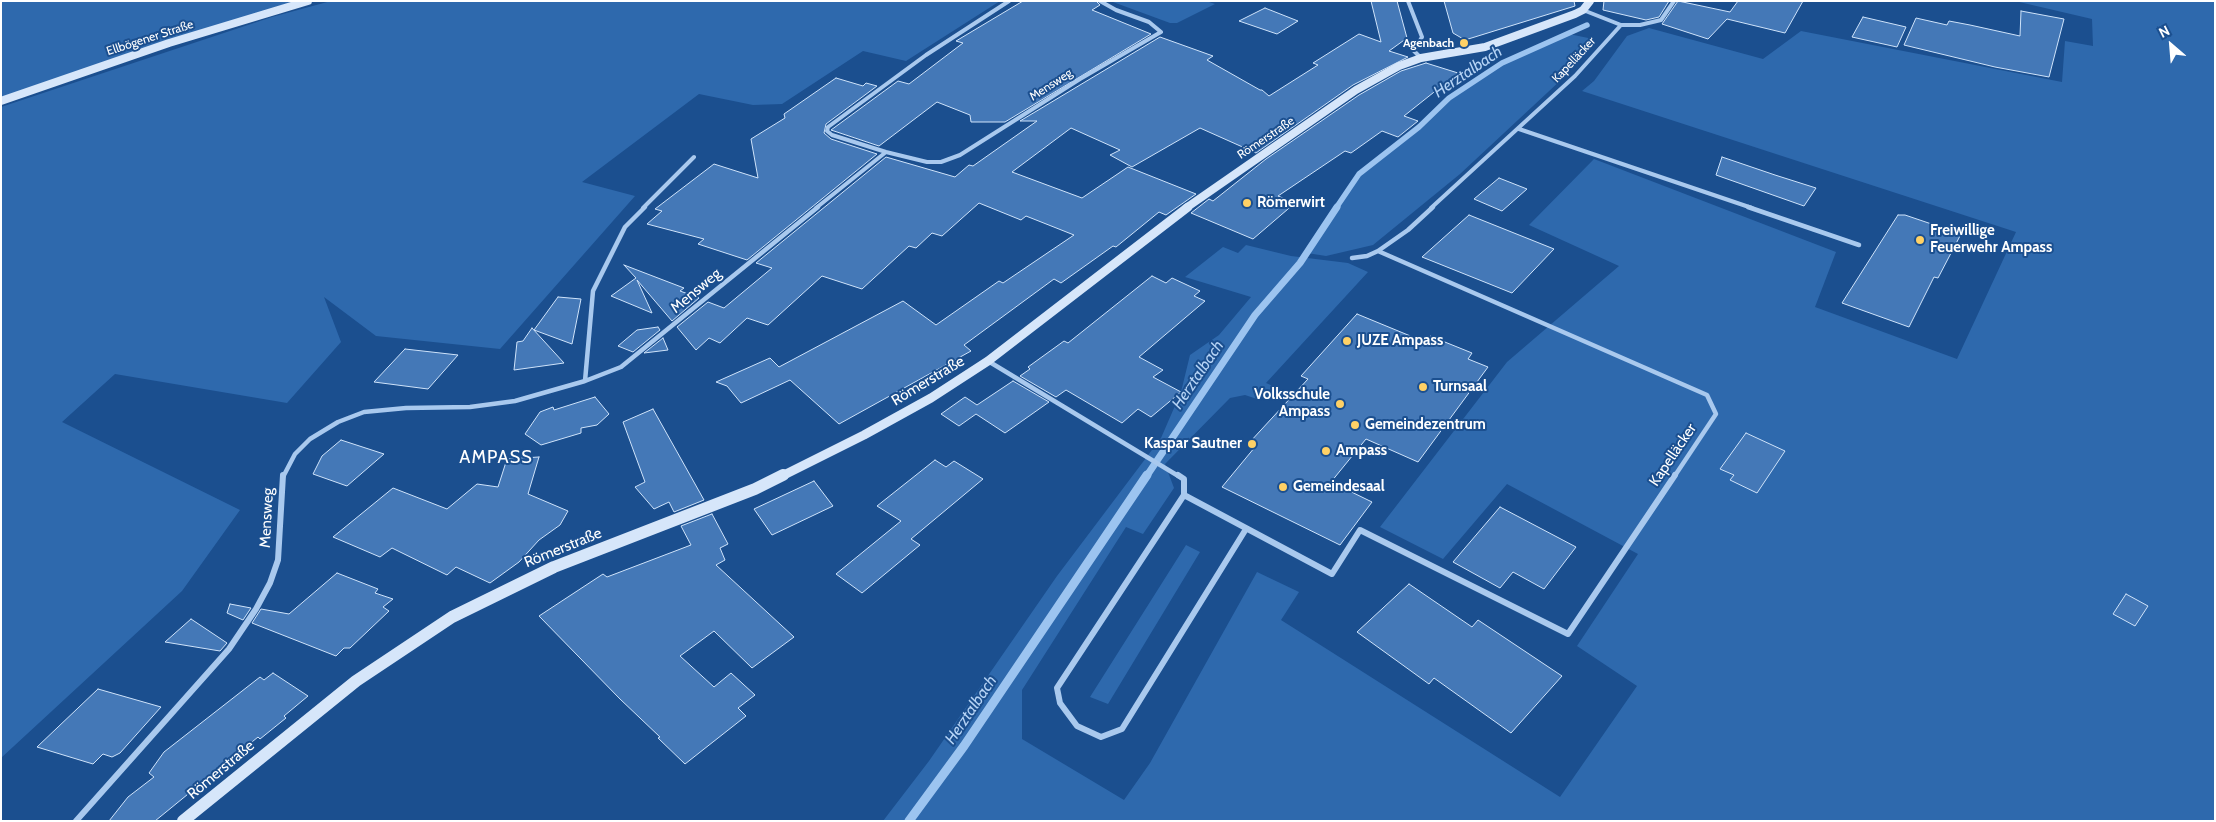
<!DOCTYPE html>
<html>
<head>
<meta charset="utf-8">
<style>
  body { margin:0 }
  #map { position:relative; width:2216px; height:822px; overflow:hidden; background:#1b4f8f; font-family:Cabin,sans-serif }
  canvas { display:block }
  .frame { position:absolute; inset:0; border:2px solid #fff; pointer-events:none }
  .north { position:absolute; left:2146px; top:20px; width:50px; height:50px; -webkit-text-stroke:4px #1b4f8f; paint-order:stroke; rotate:333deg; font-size:14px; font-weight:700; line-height:20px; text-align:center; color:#fff }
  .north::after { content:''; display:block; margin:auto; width:18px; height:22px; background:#fff; clip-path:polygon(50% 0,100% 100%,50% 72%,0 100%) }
</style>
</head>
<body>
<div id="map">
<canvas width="2216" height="822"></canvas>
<div class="frame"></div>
<div class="north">N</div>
</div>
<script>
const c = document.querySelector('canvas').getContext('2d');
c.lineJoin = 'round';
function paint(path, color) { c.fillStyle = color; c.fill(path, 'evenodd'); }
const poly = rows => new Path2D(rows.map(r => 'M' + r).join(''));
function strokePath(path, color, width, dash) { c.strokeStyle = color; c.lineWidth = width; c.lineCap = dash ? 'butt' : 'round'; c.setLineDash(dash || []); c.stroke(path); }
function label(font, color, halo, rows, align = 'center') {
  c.font = font + ' Cabin,sans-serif'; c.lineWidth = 4; c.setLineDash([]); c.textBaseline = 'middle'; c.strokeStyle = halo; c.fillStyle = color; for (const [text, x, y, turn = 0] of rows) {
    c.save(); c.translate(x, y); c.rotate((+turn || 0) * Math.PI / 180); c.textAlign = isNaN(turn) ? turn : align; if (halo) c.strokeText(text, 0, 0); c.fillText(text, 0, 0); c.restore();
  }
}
paint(poly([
  [1,1,308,1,1,100],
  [331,1,1000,1,906,61,863,51,782,104,753,105,699,94,582,182,635,196,500,349,376,336,324,297,341,342,287,403,115,374,62,422,240,510,182,591,1,758,1,107,272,17],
  [1114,1,1206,1,1215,4,1177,23,1170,23,1113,2],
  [2015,1,2215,1,2215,821,883,821,929,761,1057,576,1161,438,1181,392,1190,355,1219,335,1251,297,1185,277,1223,247,1238,253,1246,245,1291,256,1348,263,1368,272,1266,383,1273,386,1260,400,1245,395,1230,398,1165,464,1174,488,1143,534,1126,527,1022,690,1022,739,1124,800,1150,763,1257,572,1299,592,1281,620,1560,797,1637,686,1577,646,1638,554,1507,484,1443,559,1380,527,1507,362,1619,266,1529,225,1594,159,1836,252,1815,307,1957,359,2016,232,1582,91,1594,81,1627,36,1649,28,1763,59,1801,31,2062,82,2065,41,2093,46,2092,19],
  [1569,34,1593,39,1562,79,1460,174,1373,245,1326,256,1307,253,1359,174,1419,127,1449,98,1502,63],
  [1186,545,1200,552,1108,704,1090,697]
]), '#2e69ad');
strokePath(poly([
  [1336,208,1359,174,1419,127,1449,98,1502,63,1587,25]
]), '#9cc4f0', 5.5);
strokePath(poly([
  [1146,477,1255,315,1300,263,1337,207]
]), '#9cc4f0', 7);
strokePath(poly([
  [909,821,964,746,1147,475]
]), '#9cc4f0', 9);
const building = poly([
  [1023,1,1096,1,1100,5,1092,10,1151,34,1005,122,971,122,970,115,937,102,879,146,831,130,898,81,909,84,963,43,956,41,1023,1],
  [1371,1,1397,1,1407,38,1389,51,1408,57,1353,85,1256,153,1200,128,1132,167,1110,155,1120,150,1071,128,1012,172,1082,198,1128,167,1196,194,1166,215,1159,212,1116,247,1113,246,1061,283,1054,279,964,345,971,351,839,424,790,380,741,403,727,386,716,382,770,358,779,367,903,301,936,325,999,281,1003,283,1074,235,1026,216,1021,220,979,203,942,236,932,233,916,248,909,246,862,289,822,276,768,325,747,318,720,343,709,338,696,350,677,327,708,302,724,308,772,268,756,263,886,157,955,177,969,165,973,166,1037,121,1020,121,1160,37,1213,56,1207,60,1260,90,1262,90,1269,96,1318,65,1313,63,1359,34,1381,42,1371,1],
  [1444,1,1574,1,1575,6,1465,40,1453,33,1444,1],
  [1604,1,1669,1,1659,17,1646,20,1603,10,1604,1],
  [1678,1,1730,12,1738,1,1803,1,1785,33,1727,19,1708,39,1662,24,1678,1],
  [1265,8,1298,21,1277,34,1239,21,1265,8],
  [2021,11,2064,19,2049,77,1995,67,1904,45,1916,18,1947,25,1949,21,1970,25,2020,36,2021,11],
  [1863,17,1906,27,1897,47,1852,37,1863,17],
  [1426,63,1458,73,1404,116,1418,121,1398,137,1382,131,1351,153,1345,151,1278,196,1295,203,1253,239,1191,213,1209,199,1213,201,1266,159,1359,95,1401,71,1426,63],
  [836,78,863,86,866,83,877,86,826,124,824,133,831,139,877,154,747,260,698,244,704,239,647,224,662,211,655,209,714,164,758,178,751,139,785,118,784,114,836,78],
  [1722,157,1775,175,1816,188,1804,206,1716,175,1722,157],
  [1499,178,1527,189,1502,211,1474,199,1499,178],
  [1469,215,1554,249,1512,293,1422,257,1469,215],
  [1898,215,1905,215,1961,234,1938,278,1934,277,1909,327,1842,303,1898,215],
  [624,265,684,288,680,291,699,298,672,321,637,280,652,313,611,296,636,278,624,265],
  [1152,276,1166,283,1172,278,1200,291,1194,296,1205,301,1139,357,1163,370,1153,377,1181,392,1151,417,1138,409,1122,423,1066,390,1056,397,1020,376,1030,369,1028,367,1064,341,1068,343,1152,276],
  [558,297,581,299,572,344,534,330,558,297],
  [1357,314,1425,342,1430,336,1472,353,1468,359,1488,367,1418,462,1366,439,1331,482,1372,502,1340,545,1222,487,1255,447,1249,443,1308,379,1301,376,1357,314],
  [658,327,660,330,633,352,618,346,637,330,658,327],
  [532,328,564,363,514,370,517,342,523,341,532,328],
  [663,338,668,350,644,353,663,338],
  [405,349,458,355,428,389,374,382,405,349],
  [1013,381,1049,402,1005,433,976,414,959,426,941,414,965,397,977,405,1013,381],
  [595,397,609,414,597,425,581,428,581,433,541,445,525,434,540,412,553,407,554,410,595,397],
  [653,409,704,500,674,512,669,502,654,509,635,487,645,482,623,422,653,409],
  [1746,433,1785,451,1757,493,1730,480,1734,475,1720,469,1746,433],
  [341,440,384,454,347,486,313,474,322,456,341,440],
  [539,457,528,494,568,511,560,525,539,540,519,562,490,583,456,567,447,575,392,548,380,557,333,537,393,488,447,509,477,484,498,487,507,459,539,457],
  [935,460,946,467,954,461,983,479,911,539,920,545,862,593,836,574,901,521,877,506,935,460],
  [814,481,833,506,772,535,754,509,814,481],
  [1500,507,1576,547,1544,589,1513,572,1500,588,1453,562,1500,507],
  [712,514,728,544,720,548,725,560,716,565,794,637,752,668,714,631,680,656,714,687,731,673,755,695,738,708,746,716,685,764,658,738,660,737,620,699,539,616,603,574,607,577,691,545,681,526,712,514],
  [337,573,378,589,375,593,393,599,383,607,389,611,350,648,344,648,336,656,252,623,261,609,289,614,337,573],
  [1409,584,1472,627,1478,620,1562,676,1511,733,1434,678,1429,684,1357,632,1409,584],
  [2126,594,2148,606,2135,626,2113,614,2126,594],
  [230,604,251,608,243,620,227,613,230,604],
  [191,619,227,643,220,651,165,642,191,619],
  [273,673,308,696,284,716,286,718,260,739,258,737,155,821,109,821,128,797,154,777,149,773,164,752,260,677,264,680,273,673],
  [98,689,161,707,120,753,112,757,103,754,93,764,37,747,98,689]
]);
paint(building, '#4478b7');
strokePath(building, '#cfe3fa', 1);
strokePath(poly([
  [1009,1,926,55,828,127,827,131,832,135,886,152,927,162,941,162,960,155,1080,79,1161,32,1149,22,1116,10,1100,1],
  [1408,1,1422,37,1414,51,1421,58],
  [1583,10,1621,25,1640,25,1661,20,1674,1],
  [1519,129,1752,208],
  [643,208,694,157],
  [816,208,886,152],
  [1431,208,1575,76,1621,25]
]), '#a9c9ee', 4);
strokePath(poly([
  [1748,207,1859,245],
  [1378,251,1707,395,1716,414,1674,477],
  [1352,258,1367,256,1378,251,1408,230,1433,207],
  [988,361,1180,477],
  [585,381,593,291,625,227,645,207],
  [283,477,295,454,310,439,338,422,364,412,406,408,470,407,515,401,585,381,621,367,818,207]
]), '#a9c9ee', 4.5);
strokePath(poly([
  [1178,475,1184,479,1184,495,1057,688,1060,703,1077,726,1101,737,1122,729,1246,529],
  [1184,495,1332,574,1360,530,1568,634,1675,475],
  [76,821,229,649,256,609,270,583,278,560,283,475]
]), '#a9c9ee', 6);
strokePath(poly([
  [1,101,169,43,308,1],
  [1186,208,1356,90,1399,66,1421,58,1485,47,1575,14,1583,10,1590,1]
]), '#d6e6fa', 8);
strokePath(poly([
  [780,477,864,435,931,398,988,361,1188,207]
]), '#d6e6fa', 9);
strokePath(poly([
  [183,821,356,681,452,617,554,567,755,489,783,475]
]), '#d6e6fa', 12);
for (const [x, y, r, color] of [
  [1464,43,5,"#ffd166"],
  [1247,203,5,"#ffd166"],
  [1920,240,5,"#ffd166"],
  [1347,341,5,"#ffd166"],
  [1423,387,5,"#ffd166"],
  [1340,404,5,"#ffd166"],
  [1355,425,5,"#ffd166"],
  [1252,444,5,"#ffd166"],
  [1326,451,5,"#ffd166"],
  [1283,487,5,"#ffd166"]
]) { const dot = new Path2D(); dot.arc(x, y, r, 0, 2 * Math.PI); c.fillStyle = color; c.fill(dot); strokePath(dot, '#1b4f8f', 2); }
label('12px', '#fff', '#1b4f8f', [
  ["Ellbögener Straße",150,38,-18],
  ["Kapelläcker",1574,60,-47],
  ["Mensweg",1051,85,-33],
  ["Römerstraße",1266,138,-34]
]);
label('bold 12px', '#fff', '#1b4f8f', [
  ["Agenbach",1454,43]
], 'right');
label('bold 15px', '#fff', '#1b4f8f', [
  ["Römerwirt",1257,203],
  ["Freiwillige",1930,231],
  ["Feuerwehr Ampass",1930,248],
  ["JUZE Ampass",1357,341],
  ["Turnsaal",1433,387],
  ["Volksschule",1330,395,"right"],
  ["Ampass",1330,412,"right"],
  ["Gemeindezentrum",1365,425],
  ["Kaspar Sautner",1242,444,"right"],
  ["Ampass",1336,451],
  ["Gemeindesaal",1293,487]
], 'left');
label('15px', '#fff', '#1b4f8f', [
  ["Mensweg",696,291,-40],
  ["Römerstraße",928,381,-31],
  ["Kapelläcker",1673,455,-56],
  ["Mensweg",267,518,-87],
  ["Römerstraße",563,548,-22],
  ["Römerstraße",221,770,-40]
]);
label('italic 16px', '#b5d3f5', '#1b4f8f', [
  ["Herztalbach",1468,72,-34],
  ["Herztalbach",1198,375,-56],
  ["Herztalbach",971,710,-56]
]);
c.letterSpacing = '1px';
label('18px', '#fff', '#1b4f8f', [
  ["AMPASS",496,458]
]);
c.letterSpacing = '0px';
</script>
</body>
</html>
